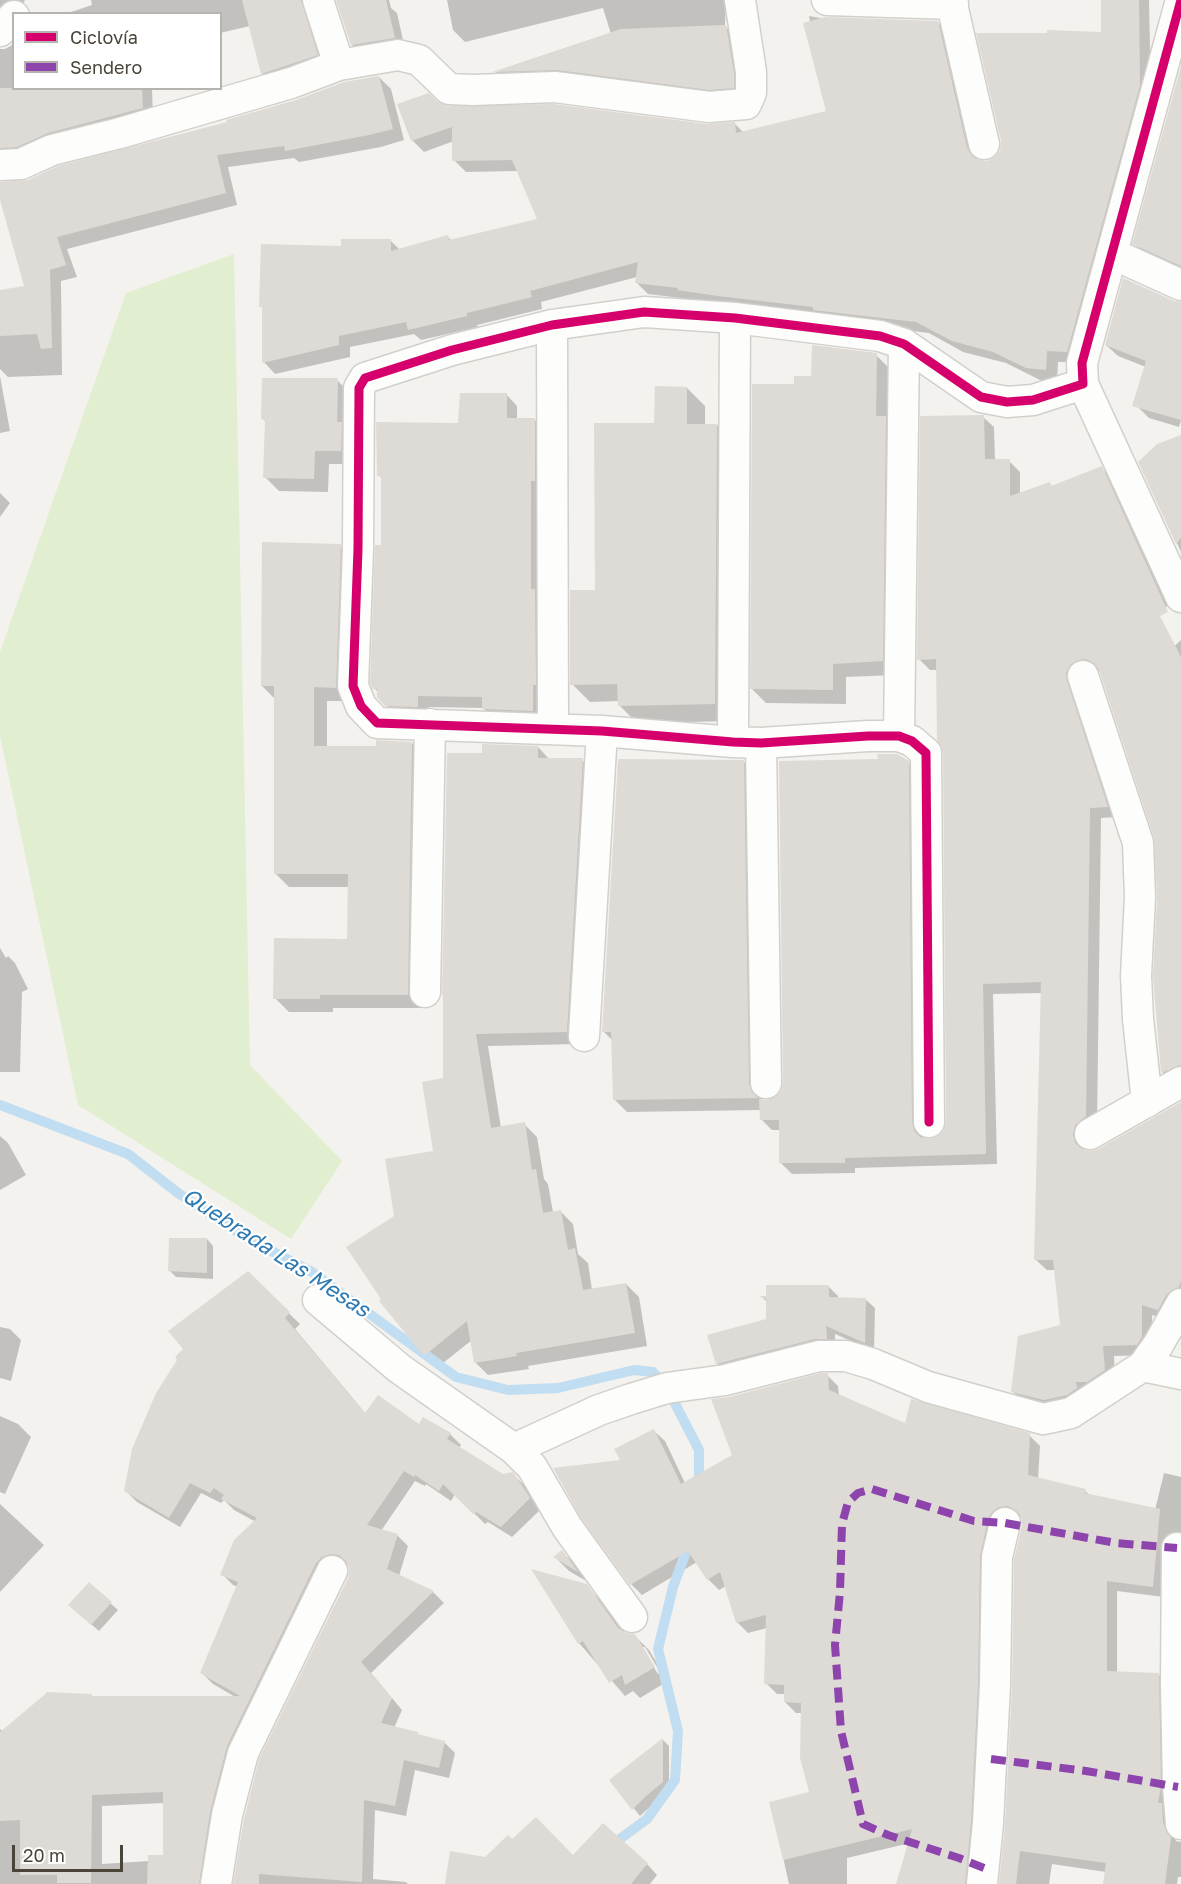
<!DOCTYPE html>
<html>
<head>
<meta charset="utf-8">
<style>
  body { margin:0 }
  #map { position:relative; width:1181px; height:1884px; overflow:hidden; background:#f4f2ee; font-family:"Golos Text",sans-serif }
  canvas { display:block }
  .legend { position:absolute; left:12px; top:12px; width:210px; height:78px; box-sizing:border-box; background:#fff; border:2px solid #b7b4b0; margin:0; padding:8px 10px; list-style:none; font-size:18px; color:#4b4439 }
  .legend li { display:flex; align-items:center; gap:12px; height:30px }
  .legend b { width:30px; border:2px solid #b7b4b0 }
  .scale { position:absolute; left:12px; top:1845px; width:111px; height:27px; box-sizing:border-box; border:3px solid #4b4439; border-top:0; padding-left:8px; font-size:18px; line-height:21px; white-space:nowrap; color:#4b4439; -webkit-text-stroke:4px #fff; paint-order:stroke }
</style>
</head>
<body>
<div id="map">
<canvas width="1181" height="1884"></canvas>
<ul class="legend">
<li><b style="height:8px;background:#d6006c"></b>Ciclovía</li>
<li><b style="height:8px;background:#8e44ad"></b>Sendero</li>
</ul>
<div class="scale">20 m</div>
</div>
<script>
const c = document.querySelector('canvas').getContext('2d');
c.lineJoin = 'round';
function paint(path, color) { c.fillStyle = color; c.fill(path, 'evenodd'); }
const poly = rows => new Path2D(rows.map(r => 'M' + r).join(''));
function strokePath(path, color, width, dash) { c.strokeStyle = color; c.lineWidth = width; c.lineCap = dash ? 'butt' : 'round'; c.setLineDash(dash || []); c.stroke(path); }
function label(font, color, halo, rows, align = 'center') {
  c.font = font + ' "Golos Text",sans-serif'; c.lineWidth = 4.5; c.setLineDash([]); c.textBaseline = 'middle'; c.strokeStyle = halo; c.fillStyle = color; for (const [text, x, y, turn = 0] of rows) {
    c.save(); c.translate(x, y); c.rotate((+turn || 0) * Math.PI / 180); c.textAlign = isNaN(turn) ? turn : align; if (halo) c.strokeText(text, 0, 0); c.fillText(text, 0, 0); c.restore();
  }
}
paint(poly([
  [234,254,250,1065,342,1161,291,1239,78,1105,0,736,0,652,126,293]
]), '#e1eecf');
paint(poly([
  [0,0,25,0,19,11,0,29],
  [91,0,316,0,328,66,273,85,262,73,250,26,220,33,220,14,65,14,92,5],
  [338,0,389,0,391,8,397,13,405,49,364,56,352,45],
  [447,0,726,0,725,26,738,39,745,99,506,83,495,73,611,34,603,8,465,42,453,30],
  [1102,0,1149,0,1151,98,1079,362,1058,362,1057,381,1040,380,1006,363,963,352,929,333,826,321,690,301,688,299,648,294,637,283,637,277,541,302,542,309,477,325,478,327,421,340,414,334,350,347,350,357,275,374,264,362,264,309,261,306,342,248,390,240,400,250,448,237,452,241,539,220,518,171,466,172,454,160,454,141,424,152,412,140,437,103,448,108,707,126,735,124,743,132,827,112,809,16,826,19,937,22,949,34,978,162,988,162,997,157,1102,34],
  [14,44,14,88,152,88,153,120,0,164,0,49,5,49],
  [1181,71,1181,271,1146,255,1134,243],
  [379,77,391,89,404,140,381,147,299,162,294,158,228,167,237,205,67,249,77,277,61,281,62,375,8,377,0,369,0,292,26,287,0,190,228,124],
  [1174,302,1181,303,1181,420,1179,427,1149,418,1137,406,1146,367,1118,356,1106,345],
  [875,354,889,368,896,675,846,677,846,704,766,703,752,689,795,386,813,377],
  [0,376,10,431,0,433],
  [337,380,351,394,355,464,329,464,328,492,279,491,265,477,267,423,263,419],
  [687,388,705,406,705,425,717,425,735,443,733,721,637,723,619,705,619,701,590,702,572,684,596,592],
  [506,394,517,406,517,419,534,419,546,431,543,722,495,720,483,708,429,707,429,718,398,717,378,697,378,692,374,688,383,547,383,480,379,475],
  [983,417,994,427,995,461,1009,461,1020,472,1020,494,1050,484,1052,487,1101,468,1112,478,1170,603,1126,649,1148,671,1181,640,1181,1080,1173,1083,1163,1073,1155,976,1159,898,1156,837,1101,671,1089,670,1118,817,1101,818,1097,1127,1083,1145,1084,1151,1091,1153,1099,1150,1181,1104,1181,1302,1169,1320,1152,1315,1153,1348,1148,1355,1114,1356,1115,1381,1078,1406,1024,1403,1013,1392,1062,1326,1056,1270,1047,1270,1036,1260,1043,993,993,994,997,1164,855,1168,855,1173,792,1174,781,1163,780,1130,772,1130,761,1119,761,1110,627,1112,614,1099,613,1041,603,1031,743,761,756,774,761,1097,762,1101,767,1102,776,1099,783,1092,908,762,919,773,922,1134,924,1139,929,1141,939,1138,946,1131,948,1123,945,753,937,670,930,670,919,659],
  [1181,452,1181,552,1140,462],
  [0,493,10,503,0,517],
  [340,546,354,559,349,701,327,701,327,747,378,747,412,743,426,757,422,1008,333,1008,333,1012,289,1012,275,998,349,940,350,887,289,887,275,873,275,699,262,686],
  [538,747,550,760,582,760,595,773,579,1044,488,1046,501,1128,524,1124,537,1137,544,1179,548,1184,553,1212,560,1211,573,1224,578,1254,588,1263,592,1290,626,1284,639,1297,647,1346,528,1366,529,1369,488,1375,475,1362,472,1340,438,1367,425,1355,396,1216,435,1152,483,755],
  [0,948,6,958,8,956,15,963,28,989,22,992,20,1072,0,1072],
  [0,1136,8,1143,26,1175,0,1190],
  [207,1239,213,1246,213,1279,176,1277,169,1270],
  [247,1273,300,1324,295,1329,366,1414,450,1434,461,1445,459,1448,503,1475,513,1474,524,1485,540,1510,512,1537,488,1522,485,1524,455,1494,451,1501,426,1484,425,1486,415,1481,381,1531,397,1535,408,1546,399,1576,433,1592,444,1603,371,1673,402,1710,394,1728,444,1742,455,1753,449,1778,415,1770,406,1816,375,1810,373,1879,406,1882,408,1884,235,1884,349,1578,349,1566,342,1564,237,1760,211,1884,0,1884,0,1729,3,1732,94,1698,237,1698,213,1684,202,1673,238,1587,233,1585,222,1574,256,1522,234,1510,224,1500,221,1503,201,1493,180,1527,137,1502,126,1491],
  [164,1803,164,1857,149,1861,102,1864,102,1806],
  [829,1287,838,1296,838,1299,865,1299,875,1308,874,1351,835,1334,835,1348,726,1372,717,1363,767,1320,767,1302,762,1297],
  [0,1327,10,1329,21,1340,11,1381,0,1378],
  [827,1375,838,1386,839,1396,906,1425,1029,1435,1040,1446,1038,1479,1085,1491,1091,1496,1155,1510,1164,1473,1181,1477,1181,1537,1170,1534,1164,1597,1117,1591,1117,1673,1158,1674,1169,1685,1171,1799,1174,1837,1176,1841,1181,1842,1181,1877,1178,1877,1177,1884,1105,1884,1106,1872,1052,1864,1049,1884,1001,1884,1007,1824,1023,1526,1022,1517,1011,1517,976,1884,898,1884,910,1843,847,1858,847,1884,789,1884,771,1803,810,1793,802,1713,796,1713,785,1702,785,1694,777,1694,766,1683,767,1628,748,1633,738,1623,726,1586,719,1590,708,1579,697,1562,642,1595,631,1584,622,1461,654,1431,665,1441,685,1483,734,1455,729,1398],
  [0,1416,18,1424,31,1437,5,1494,0,1492],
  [0,1504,44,1545,0,1592],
  [562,1552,577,1566,588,1582,569,1571,555,1557],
  [535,1572,586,1586,601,1601,626,1634,634,1635,649,1650,668,1681,640,1698,633,1691,625,1696,579,1643],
  [641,1647,645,1647,660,1672,658,1674],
  [89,1584,118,1610,99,1631,77,1612],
  [663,1740,669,1746,669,1789,640,1816,611,1780],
  [512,1841,573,1857,647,1864,657,1875,650,1884,446,1884]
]), '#0003');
strokePath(poly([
  [0,1105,128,1154,178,1193,250,1240,312,1272,456,1377,508,1390,558,1388,634,1370,653,1372,667,1388,699,1450,699,1488],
  [609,1847,647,1819,675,1780,678,1731,658,1649,673,1587,690,1541]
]), '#c0ddf1', 10);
paint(poly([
  [242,0,301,0,318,55,261,74],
  [336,0,386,0,395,38,351,45],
  [1101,0,1139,0,1140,85,1067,352,1047,351,1046,370,1026,368,993,352,952,341,916,322,813,310,813,307,718,296,677,290,678,288,635,283,638,262,530,291,532,297,467,313,467,316,408,330,406,322,339,336,339,345,262,363,262,307,259,307,261,244,341,246,341,239,391,239,391,251,448,235,449,240,537,219,512,160,452,161,452,127,411,141,397,104,429,93,438,102,448,106,554,104,707,124,735,122,736,133,826,111,803,23,825,17,938,21,967,148,972,156,978,160,987,161,996,156,1000,150,1001,141,976,33,1047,33,1047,30,1101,32],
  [726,25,734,73,734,88,709,90,557,70,492,72,621,29],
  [1181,66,1181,266,1132,244],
  [379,76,393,129,369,135,285,151,284,146,217,155,226,193,57,237,66,265,50,270,52,348,41,349,37,334,0,336,0,290,24,286,0,200,0,182,28,180,58,166,227,122,226,120,296,100,344,82],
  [0,88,142,88,143,108,48,133,17,147,0,148],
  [1123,278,1174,301,1181,302,1181,420,1132,406,1146,361,1105,345],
  [812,345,877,353,876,416,886,416,883,661,833,664,833,690,750,689,752,384,794,384,794,376,811,376],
  [262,378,338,378,337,422,342,422,341,451,315,451,314,479,263,478,265,420,261,419],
  [655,386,687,387,687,424,717,424,715,704,618,706,617,684,570,685,570,590,595,590,594,423,654,423],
  [460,393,507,393,507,418,535,418,535,481,531,481,531,589,535,589,536,685,533,685,533,711,482,709,482,697,418,696,418,707,385,706,377,697,377,689,373,689,370,683,375,545,381,545,381,476,377,476,376,422,458,423],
  [984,415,985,459,1010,459,1010,496,1050,482,1051,486,1102,466,1168,612,1160,616,1181,657,1181,1065,1161,1073,1153,976,1157,898,1154,838,1099,670,1094,663,1086,659,1078,660,1070,665,1066,673,1067,681,1108,807,1090,808,1086,1116,1075,1125,1073,1135,1075,1143,1082,1149,1089,1151,1098,1149,1181,1102,1181,1281,1179,1287,1172,1290,1166,1295,1158,1310,1142,1305,1142,1337,1137,1345,1103,1346,1105,1370,1087,1382,1076,1382,1077,1388,1067,1395,1044,1400,1011,1392,1018,1336,1060,1325,1053,1260,1034,1260,1041,982,983,984,986,1154,845,1158,845,1163,779,1163,779,1120,760,1120,759,1099,767,1100,775,1097,781,1091,783,1083,779,761,878,759,877,754,897,754,909,761,912,1122,914,1131,920,1137,929,1139,937,1137,944,1130,946,1122,943,753,937,740,936,659,917,660,920,416],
  [1181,435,1181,538,1176,544,1138,462,1157,444],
  [262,542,341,544,336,688,314,687,314,746,376,746,376,740,412,742,408,995,320,995,320,999,273,999,274,938,347,939,348,874,274,874,274,686,261,686],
  [482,744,538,746,538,758,583,758,567,1032,476,1034,491,1128,525,1122,532,1170,536,1169,543,1213,561,1210,568,1250,575,1248,583,1290,626,1283,635,1333,516,1353,517,1356,474,1363,467,1321,424,1356,379,1301,381,1299,346,1247,394,1216,385,1159,433,1151,422,1082,443,1078,443,995,442,995,447,753,482,753],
  [618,759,744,760,749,1083,752,1092,758,1098,613,1100,611,1032,602,1032],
  [169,1238,207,1238,207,1273,168,1271],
  [248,1271,290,1312,285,1318,365,1413,378,1395,419,1424,423,1417,451,1433,447,1439,503,1474,513,1472,530,1498,501,1527,476,1512,473,1514,443,1484,439,1491,415,1475,414,1477,404,1471,367,1525,398,1534,387,1569,434,1591,361,1662,392,1698,381,1723,418,1732,418,1734,445,1741,439,1768,404,1760,395,1806,364,1800,362,1882,259,1874,259,1884,233,1884,244,1819,259,1759,348,1578,349,1569,346,1561,339,1555,330,1554,322,1557,316,1563,227,1746,210,1812,199,1884,147,1884,148,1855,163,1855,163,1792,92,1795,91,1883,57,1883,57,1875,20,1875,20,1820,0,1821,0,1732,43,1696,47,1692,92,1694,92,1696,240,1696,200,1673,238,1582,220,1575,234,1540,257,1518,221,1499,224,1495,214,1488,210,1493,190,1483,169,1518,124,1491,132,1449,156,1393,177,1360,175,1357,183,1349,168,1331],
  [766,1285,829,1285,829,1297,866,1298,865,1343,826,1326,827,1339,815,1339,716,1364,707,1335,766,1319,766,1299,759,1296,766,1296],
  [821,1373,828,1373,829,1390,905,1423,911,1399,1030,1433,1028,1475,1086,1489,1085,1493,1160,1509,1153,1587,1107,1581,1107,1671,1159,1673,1161,1786,1158,1803,1162,1803,1163,1822,1167,1833,1171,1837,1165,1884,1103,1884,1106,1863,1020,1851,1016,1884,999,1884,1005,1824,1012,1686,1014,1559,1022,1526,1021,1517,1017,1511,1008,1506,999,1507,992,1512,988,1519,980,1556,978,1684,971,1822,965,1884,896,1884,912,1829,783,1860,769,1802,809,1792,800,1758,801,1703,784,1702,784,1685,764,1684,766,1615,736,1623,720,1572,707,1580,688,1551,630,1585,581,1518,553,1468,620,1460,614,1449,654,1429,681,1484,732,1455,711,1399,729,1397],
  [562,1550,578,1572,553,1557],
  [531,1569,587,1584,618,1628,626,1633,635,1634,655,1667,625,1685,622,1675,609,1683,583,1641,578,1644],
  [89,1582,112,1602,91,1625,68,1605],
  [663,1738,663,1782,646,1796,632,1810,609,1780],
  [536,1817,573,1855,603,1823,648,1863,631,1884,445,1884,450,1851,485,1857,508,1835,512,1839]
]), '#dedbd6');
const street = poly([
  [318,0,339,65],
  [827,0,953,4],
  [951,0,984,144],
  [0,31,14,16],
  [0,165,21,164,52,150,120,133,291,83,339,65,398,55,419,60,449,89,473,90,555,87,709,107,746,104,751,93,751,72,740,0],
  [1113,254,1181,285],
  [552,325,553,729],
  [1083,384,1181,597],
  [1083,676,1138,843,1140,897,1136,976,1138,1019,1147,1102],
  [899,736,904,344],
  [733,742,735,318],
  [761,743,766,1083],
  [425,992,430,724],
  [584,1036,602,731],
  [929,1122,926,753,912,741,899,736,868,736,761,743,733,742,602,731,377,723,361,706,353,686,358,549,359,388,365,378,452,350,552,325,644,312,735,318,880,336,904,344,981,397,1007,402,1033,400,1083,384,1082,363,1181,0],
  [1090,1134,1181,1082],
  [318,1300,400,1369,514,1449,599,1410,631,1399,667,1388,725,1380,819,1356,846,1356,873,1364,928,1387,1043,1419,1071,1413,1143,1366,1158,1345,1181,1304],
  [1143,1366,1181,1374],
  [514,1449,532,1467,567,1527,632,1617],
  [1181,1549,1177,1548,1176,1683,1178,1787,1181,1824],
  [216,1884,227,1815,243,1753,332,1571],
  [982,1884,988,1823,995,1685,997,1557,1005,1523]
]);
strokePath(street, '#d2d0cb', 33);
strokePath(street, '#fdfdfc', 30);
strokePath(poly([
  [991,1759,1086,1771,1178,1787],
  [984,1868,959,1858,888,1835,863,1824,841,1731,835,1645,840,1592,842,1524,848,1502,858,1493,872,1489,974,1521,1005,1523,1116,1543,1177,1548]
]), '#8e44ad', 8, [15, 8]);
strokePath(poly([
  [929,1122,926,753,912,741,899,736,868,736,761,743,733,742,602,731,377,723,361,706,353,686,358,549,359,388,365,378,452,350,552,325,644,312,735,318,880,336,904,344,981,397,1007,402,1033,400,1083,384,1082,363,1181,0]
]), '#d6006c', 9);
label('italic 22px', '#2e7ab2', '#fff', [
  ["Quebrada Las Mesas",276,1253,33]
]);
</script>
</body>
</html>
